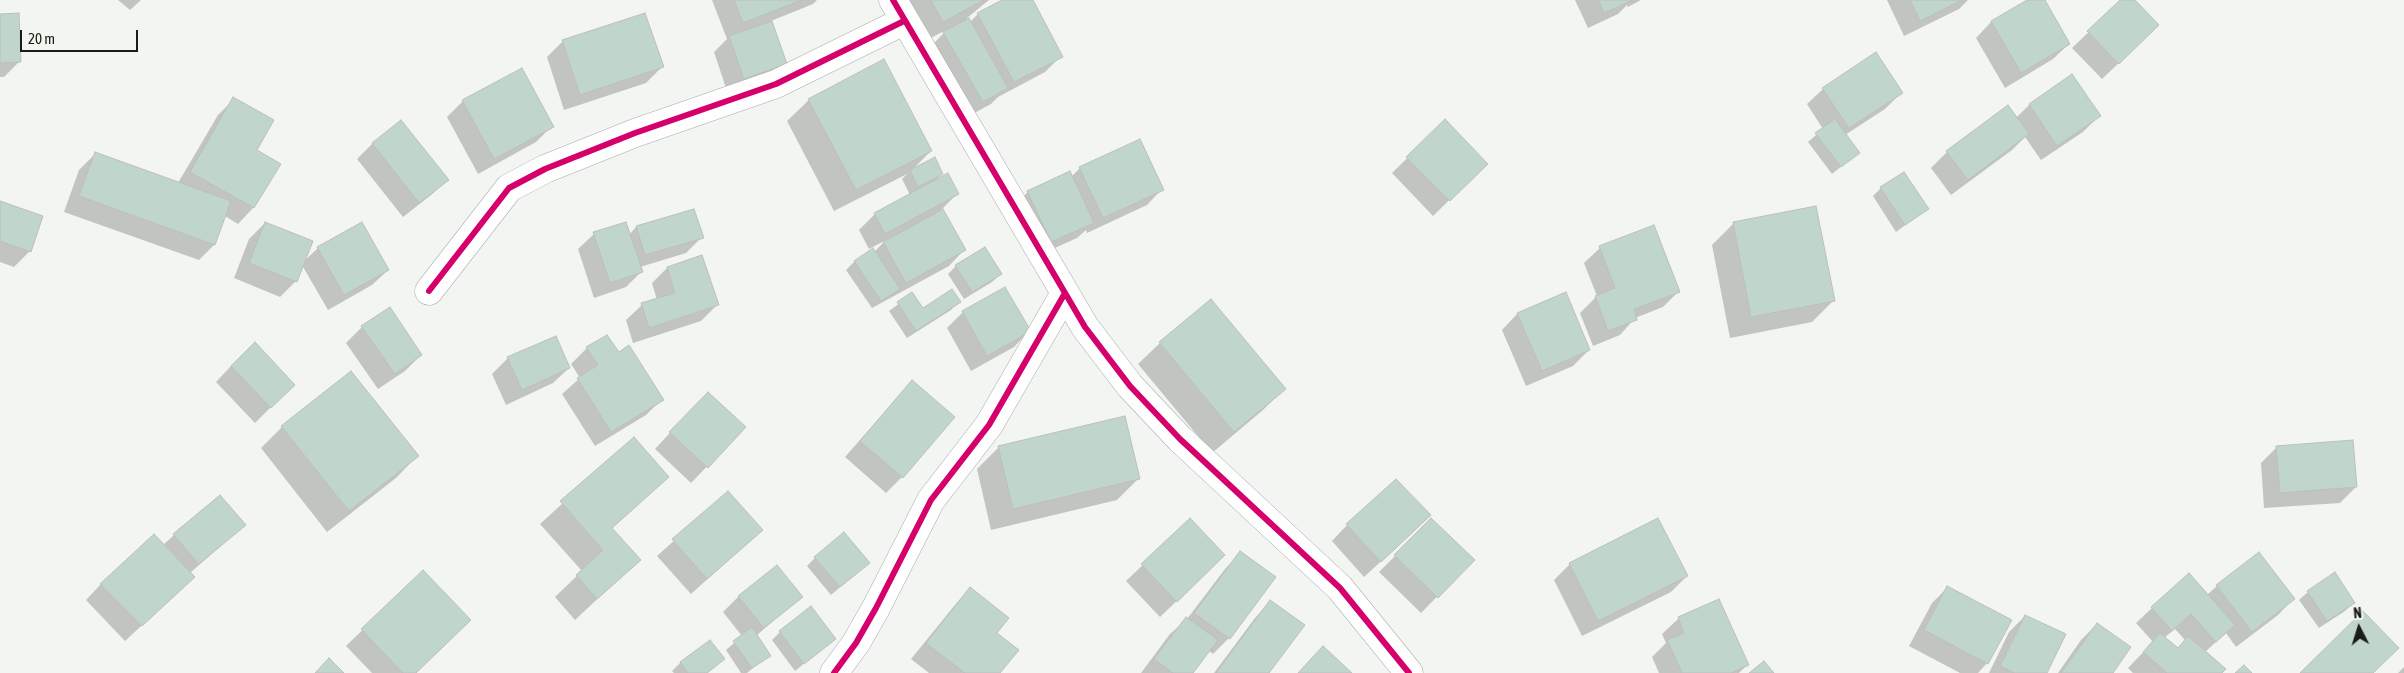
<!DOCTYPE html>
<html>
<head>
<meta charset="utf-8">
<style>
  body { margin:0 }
  #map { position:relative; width:2404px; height:673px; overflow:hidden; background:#f2f5f1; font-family:"Asap Condensed",sans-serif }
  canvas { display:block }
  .north { position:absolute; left:2334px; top:603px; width:50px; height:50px; -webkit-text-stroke:4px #f1f7ef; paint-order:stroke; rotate:355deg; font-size:14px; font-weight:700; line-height:20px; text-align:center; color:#1a1c19 }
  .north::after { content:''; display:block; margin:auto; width:18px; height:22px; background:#1a1c19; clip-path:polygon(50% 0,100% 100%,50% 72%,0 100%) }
  .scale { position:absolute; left:20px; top:30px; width:118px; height:22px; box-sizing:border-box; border:2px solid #1a1c19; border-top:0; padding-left:6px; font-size:15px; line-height:18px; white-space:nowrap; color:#1a1c19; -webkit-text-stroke:4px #f1f7ef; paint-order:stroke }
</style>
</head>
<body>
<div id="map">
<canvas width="2404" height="673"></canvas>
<div class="north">N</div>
<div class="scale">20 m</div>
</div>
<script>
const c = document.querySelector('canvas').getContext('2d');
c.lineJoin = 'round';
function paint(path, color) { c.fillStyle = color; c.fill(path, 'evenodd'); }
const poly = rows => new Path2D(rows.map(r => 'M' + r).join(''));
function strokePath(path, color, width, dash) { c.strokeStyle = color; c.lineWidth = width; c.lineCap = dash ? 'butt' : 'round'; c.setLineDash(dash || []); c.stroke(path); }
paint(poly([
  [118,0,141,0,130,10],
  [712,0,817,0,813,4,771,21,786,63,770,79,728,94,714,52,727,39],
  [898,0,989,0,967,18,970,22,978,14,1004,0,1032,0,1061,56,1045,72,998,97,991,104,967,117,928,49,948,29,921,43],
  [1575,0,1641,0,1628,7,1627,5,1618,14,1588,28],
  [1887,0,1968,0,1959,9,1904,36],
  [2029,0,2043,0,2069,44,2053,59,2005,88,1976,38,1991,22],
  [2122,0,2133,0,2142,41,2102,79,2072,48],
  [0,15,20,61,4,77,0,77],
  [563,41,662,67,646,83,564,110,547,57],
  [1823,89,1901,93,1885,109,1845,135,1858,153,1832,174,1808,142,1823,129,1807,104],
  [234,99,255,151,279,165,253,208,238,224,225,216,214,245,199,260,64,212,79,170,95,154,178,183,218,115],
  [809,100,931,151,912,170,942,174,935,181,957,194,942,209,964,250,949,266,872,308,846,270,854,262,874,252,886,240,869,249,859,230,875,214,910,195,902,179,907,174,834,211,787,121],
  [463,101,552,126,536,142,478,174,447,117],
  [2029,105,2099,116,2083,132,2041,160,2025,137,2012,150,1951,195,1931,168,1947,152,2008,107,2016,118],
  [1445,121,1486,164,1433,216,1392,173],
  [401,122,447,180,431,195,403,217,357,159,372,144],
  [1080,168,1162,189,1147,205,1087,233,1086,230,1077,238,1035,257,1012,207,1028,192,1071,177],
  [1881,188,1927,209,1896,232,1873,196],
  [0,202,30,251,14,267,0,262],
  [694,210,702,237,686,253,640,267,641,272,626,287,594,298,578,249,594,234,629,235,636,227],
  [265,223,303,262,318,248,388,270,372,285,328,310,302,265,296,281,280,297,234,278,249,239],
  [1734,223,1833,301,1812,322,1730,338,1712,245],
  [1600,248,1679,291,1663,307,1635,318,1620,335,1593,346,1580,313,1597,296,1584,263],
  [956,266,1001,274,992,282,964,299,948,274],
  [667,268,717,305,701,321,633,343,626,320,642,305,657,300,652,283],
  [912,294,923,309,959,301,951,310,907,338,889,311],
  [1566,294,1589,350,1573,366,1526,386,1502,330,1517,314],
  [1211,300,1284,389,1263,410,1212,453,1138,364,1160,343],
  [963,312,1029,331,1014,347,971,371,947,328],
  [362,327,421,355,405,371,378,389,346,343],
  [587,348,618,354,662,399,646,415,595,446,562,394,580,378,571,364],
  [508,358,569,368,553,383,506,405,492,374],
  [231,366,278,400,255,423,216,382],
  [912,381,902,477,886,493,845,457],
  [692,409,745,427,691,483,655,449],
  [282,427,417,456,396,478,327,532,261,448],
  [633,439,668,477,611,529,639,560,575,620,555,597,582,571,540,524],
  [999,447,1139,478,1117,500,991,530,977,469],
  [2277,447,2356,487,2340,503,2264,508,2261,463],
  [728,492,762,530,691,594,657,556],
  [1190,520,1208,571,1160,617,1126,581],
  [1431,520,1473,560,1421,613,1379,572],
  [244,525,190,573,178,592,125,641,86,600,101,584,163,545,174,535],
  [1347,525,1414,531,1364,577,1332,541],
  [1240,553,1229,638,1213,654,1208,650,1192,673,1141,673,1170,634,1187,619,1225,569],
  [815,558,868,563,831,595,807,566],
  [1570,564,1687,576,1671,592,1582,636,1554,580],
  [777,567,801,596,756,636,769,655,747,673,741,673,726,650,742,636,723,612,738,597],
  [423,571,415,673,372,673,346,646],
  [2217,586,2293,599,2278,615,2236,647,2226,633,2205,652,2221,673,2133,673,2128,668,2153,642,2136,623,2152,608,2207,595],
  [2175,629,2185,640,2177,649,2164,638],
  [1947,588,1987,663,1978,673,1960,673,1909,646,1932,603],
  [970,589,996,633,999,673,929,673,911,659,955,605],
  [2308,592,2354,602,2345,611,2319,628,2299,600],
  [1719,600,1747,665,1739,673,1659,673,1652,657,1666,643,1662,634,1678,619],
  [1270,602,1268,673,1214,673,1255,618],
  [2025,616,2046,673,1989,673,2009,632],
  [2097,624,2111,673,2058,673,2081,640],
  [780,632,834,639,795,671,772,640],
  [710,642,723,659,715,667,707,673,674,673,672,671,680,663],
  [2404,667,2404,673,2398,673]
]), '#0003');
const building = poly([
  [734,0,802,0,743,23,734,0],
  [931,0,984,0,943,22,931,0],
  [1002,0,1033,0,1063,57,1014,82,977,13,1002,0],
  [1598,0,1633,0,1604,13,1598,0],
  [1910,0,1962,0,1920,21,1910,0],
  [2027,0,2045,0,2070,44,2021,73,1991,21,2027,0],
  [2120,0,2135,0,2159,25,2119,64,2087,31,2120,0],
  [19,13,21,62,0,63,0,14,19,13],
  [645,13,664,67,580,95,562,40,645,13],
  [969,18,1008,88,983,102,943,32,969,18],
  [772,21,787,64,744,79,729,36,772,21],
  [1876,52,1903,93,1849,128,1822,88,1876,52],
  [884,59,932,151,856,190,808,99,884,59],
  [522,68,554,127,494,159,462,100,522,68],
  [2072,74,2101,116,2057,146,2029,104,2072,74],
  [233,97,274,120,257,150,281,164,254,208,190,172,233,97],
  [2008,105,2029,134,1968,180,1946,151,2008,105],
  [1445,119,1488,164,1450,201,1406,157,1445,119],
  [1835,119,1860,153,1841,167,1815,133,1835,119],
  [401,120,449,180,419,203,372,143,401,120],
  [1140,139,1164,190,1103,218,1079,167,1140,139],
  [95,152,231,201,215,245,79,196,95,152],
  [935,157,943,174,918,187,910,170,935,157],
  [1070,171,1094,223,1051,242,1027,191,1070,171],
  [1904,172,1929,209,1905,225,1880,187,1904,172],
  [948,173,959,194,885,234,874,213,948,173],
  [0,201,43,216,31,252,0,241,0,201],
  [1816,206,1835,301,1751,317,1733,222,1816,206],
  [694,209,704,238,645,255,636,226,694,209],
  [943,209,966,250,906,283,883,242,943,209],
  [265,222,313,241,297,282,249,263,265,222],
  [362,222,389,270,344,295,317,247,362,222],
  [626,222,643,272,610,283,593,232,626,222],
  [1654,225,1680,292,1634,309,1637,320,1608,331,1595,296,1615,288,1599,246,1654,225],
  [985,247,1002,274,972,292,955,265,985,247],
  [873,248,900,289,881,301,854,261,873,248],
  [702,255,719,305,649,328,641,303,675,293,667,267,702,255],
  [1005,287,1031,331,987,356,962,311,1005,287],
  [952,289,961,302,916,331,897,302,912,292,923,308,952,289],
  [1566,292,1590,350,1542,371,1517,313,1566,292],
  [1211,299,1286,389,1234,432,1159,342,1211,299],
  [390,307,422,355,395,374,361,326,390,307],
  [607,335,619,352,629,345,664,400,611,432,577,378,598,365,586,347,607,335],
  [556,336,570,368,522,390,507,357,556,336],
  [255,342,295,385,271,408,231,366,255,342],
  [351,371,419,456,349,511,281,426,351,371],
  [912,380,955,417,903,478,860,441,912,380],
  [708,392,746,427,708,468,669,432,708,392],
  [1125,416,1140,479,1013,509,998,446,1125,416],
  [634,437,669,477,612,528,641,560,597,599,576,575,603,550,560,501,634,437],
  [2353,440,2357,487,2280,493,2276,446,2353,440],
  [1396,479,1431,515,1381,562,1346,524,1396,479],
  [728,491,763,530,707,579,672,539,728,491],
  [220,495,246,525,199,564,173,534,220,495],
  [1190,518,1225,555,1177,602,1141,564,1190,518],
  [1431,518,1475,560,1438,598,1394,555,1431,518],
  [1658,518,1688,576,1598,621,1569,563,1658,518],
  [844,532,870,563,840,587,814,557,844,532],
  [154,534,195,577,142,626,100,584,154,534],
  [1240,551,1276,577,1230,639,1194,613,1240,551],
  [2259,552,2295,599,2252,632,2216,585,2259,552],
  [777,565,803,597,764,628,738,596,777,565],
  [423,570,471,620,416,673,403,673,361,629,423,570],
  [2335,572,2355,603,2327,621,2307,591,2335,572],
  [2189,573,2235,625,2216,642,2191,614,2172,631,2151,607,2189,573],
  [1947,586,2012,620,1988,664,1924,630,1947,586],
  [970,587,1009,618,997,633,1019,650,1000,673,965,673,926,643,970,587],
  [1719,599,1749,665,1731,673,1682,673,1667,640,1684,633,1678,617,1719,599],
  [1270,600,1305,625,1269,673,1216,673,1270,600],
  [811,606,836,639,804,664,779,631,811,606],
  [2363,611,2399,648,2373,673,2300,673,2363,611],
  [2025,615,2066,634,2047,673,2014,673,2000,666,2025,615],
  [1186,617,1218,640,1193,673,1173,673,1154,659,1186,617],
  [2097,623,2131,647,2113,673,2061,673,2097,623],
  [752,627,771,656,752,668,733,641,752,627],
  [2160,633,2178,648,2188,636,2226,669,2222,673,2167,673,2143,652,2160,633],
  [710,640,725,659,707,673,688,673,680,662,710,640],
  [1323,646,1352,673,1298,673,1323,646],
  [329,658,344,673,315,673,329,658],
  [1764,661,1774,673,1749,673,1764,661],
  [2244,665,2252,673,2235,673,2244,665]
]);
paint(building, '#c0d6cd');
strokePath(building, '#bcbfbc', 1);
const street = poly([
  [893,0,1085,327,1130,386,1180,439,1340,588,1409,673],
  [429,291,509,188,545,169,635,133,776,84,904,21],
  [834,673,856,643,876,608,931,500,989,425,1065,293]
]);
strokePath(street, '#aaadaa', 29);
strokePath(street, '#fdfefd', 28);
strokePath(poly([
  [893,0,1085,327,1130,386,1180,439,1340,588,1409,673],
  [429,291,509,188,545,169,635,133,776,84,904,21],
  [834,673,856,643,876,608,931,500,989,425,1065,293]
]), '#d6006c', 6);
</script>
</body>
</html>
